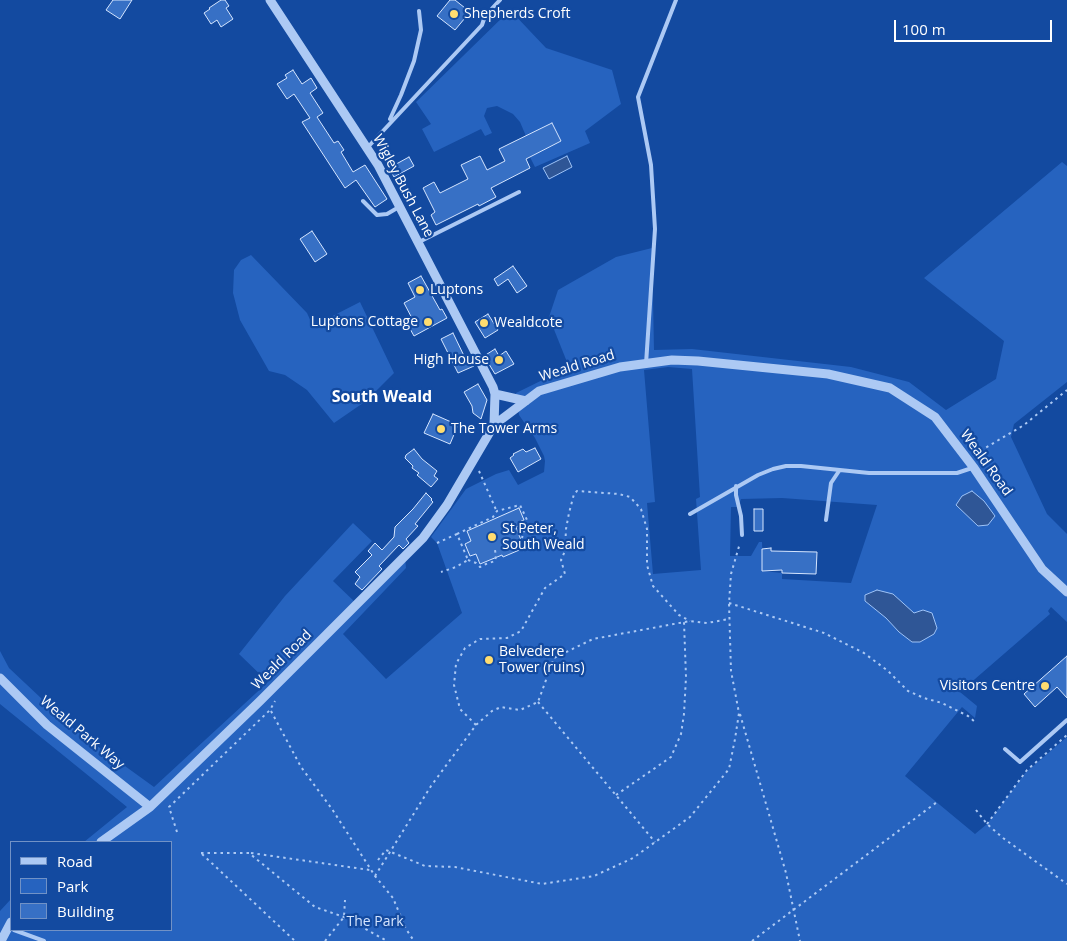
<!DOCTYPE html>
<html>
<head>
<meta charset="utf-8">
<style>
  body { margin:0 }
  #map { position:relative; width:1067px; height:941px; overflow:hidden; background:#134aa0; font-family:"Open Sans",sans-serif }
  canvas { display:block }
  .legend { position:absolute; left:10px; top:841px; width:162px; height:90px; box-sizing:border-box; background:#134aa0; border:1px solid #7192c6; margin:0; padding:6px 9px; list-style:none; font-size:15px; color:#fff }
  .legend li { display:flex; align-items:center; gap:10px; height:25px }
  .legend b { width:25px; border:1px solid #7192c6 }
  .scale { position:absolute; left:894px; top:20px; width:158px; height:22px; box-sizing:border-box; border:2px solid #fff; border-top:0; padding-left:6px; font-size:15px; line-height:18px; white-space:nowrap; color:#fff; -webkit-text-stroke:4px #134aa0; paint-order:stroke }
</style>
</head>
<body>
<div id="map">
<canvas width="1067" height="941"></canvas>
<ul class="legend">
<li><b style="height:6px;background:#acc9f4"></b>Road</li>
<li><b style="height:14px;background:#2663bf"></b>Park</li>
<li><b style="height:14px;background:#3770c5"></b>Building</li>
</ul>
<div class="scale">100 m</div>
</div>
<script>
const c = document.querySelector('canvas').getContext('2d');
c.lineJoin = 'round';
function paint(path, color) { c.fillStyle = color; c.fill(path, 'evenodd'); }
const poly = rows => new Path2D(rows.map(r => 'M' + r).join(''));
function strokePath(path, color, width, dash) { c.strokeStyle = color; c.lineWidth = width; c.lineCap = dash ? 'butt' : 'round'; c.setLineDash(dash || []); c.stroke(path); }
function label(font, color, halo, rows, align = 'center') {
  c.font = font + ' "Open Sans",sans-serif'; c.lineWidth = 4.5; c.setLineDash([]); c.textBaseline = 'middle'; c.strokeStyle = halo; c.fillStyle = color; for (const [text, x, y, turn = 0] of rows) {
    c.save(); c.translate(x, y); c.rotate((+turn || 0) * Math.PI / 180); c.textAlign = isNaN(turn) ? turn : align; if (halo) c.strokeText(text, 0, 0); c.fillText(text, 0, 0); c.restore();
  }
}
paint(poly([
  [510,10,546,48,612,70,621,104,585,131,590,143,535,167,530,157,561,141,552,123,526,136,520,122,513,114,497,106,487,108,484,116,492,133,485,136,481,129,434,152,422,129,431,124,416,102],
  [1062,162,1067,166,1067,382,1014,424,1011,437,1047,514,1067,534,1067,622,1051,607,1048,611,1050,614,960,692,977,706,975,718,962,707,905,776,975,834,987,824,1025,773,1067,737,1067,941,0,941,0,911,11,899,11,930,171,930,171,842,84,842,127,807,0,704,0,651,9,668,75,730,154,787,268,682,239,654,285,596,353,523,372,541,333,581,357,604,405,557,406,568,343,634,386,679,462,613,437,543,431,537,466,489,496,474,509,470,518,485,544,472,545,461,544,456,535,438,519,415,516,393,569,367,549,317,558,290,616,257,652,248,654,350,692,349,851,367,909,382,946,410,996,379,1004,341,924,278],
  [668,367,692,369,700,497,696,499,701,570,653,574,647,503,655,502,644,370],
  [782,498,877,505,851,583,782,579,782,573,763,571,762,542,759,542,751,556,730,556,731,507,738,507,741,499],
  [251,255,307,313,313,326,360,302,394,373,366,401,334,423,307,390,285,375,269,371,240,320,233,293,234,270,241,260]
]), '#2663bf');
const water = poly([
  [567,156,572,167,549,179,543,168,567,156],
  [972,491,984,501,995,516,988,525,978,526,956,505,962,496,972,491],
  [877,590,893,594,914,613,923,610,932,613,937,628,934,634,920,642,912,642,899,632,886,618,865,601,865,595,877,590]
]);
paint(water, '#2f5696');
strokePath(water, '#9ec3f7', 1);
const building = poly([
  [113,0,132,0,120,19,106,10,113,0],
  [221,0,225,0,229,6,226,8,233,19,221,27,217,20,211,24,204,13,210,9,209,8,221,0],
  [450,0,455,0,470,12,455,30,437,16,450,0],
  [293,70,302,84,311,78,317,88,310,93,323,113,317,117,334,143,338,141,344,150,341,152,353,172,365,165,387,199,375,207,356,180,345,188,302,122,310,118,294,94,287,99,277,84,287,78,285,75,293,70],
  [552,123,561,141,526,159,530,168,491,188,496,197,479,206,478,204,436,225,431,215,435,212,423,188,434,182,440,193,468,179,461,165,480,156,487,170,505,161,499,149,552,123],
  [409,157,414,166,394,177,389,168,409,157],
  [312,231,327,254,315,262,300,239,312,231],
  [513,266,527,286,517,293,508,279,498,286,494,279,513,266],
  [421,276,440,310,442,309,447,318,414,336,409,327,415,324,404,303,415,297,408,283,421,276],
  [488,314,498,330,485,338,475,322,488,314],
  [453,333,466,360,470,358,474,366,458,373,441,339,453,333],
  [495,349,499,356,506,351,514,364,495,374,484,356,495,349],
  [478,384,487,400,481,419,473,413,472,406,464,392,478,384],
  [433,414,458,425,450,444,424,433,433,414],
  [535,448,541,459,518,472,510,458,514,455,513,454,523,449,526,452,535,448],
  [414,449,422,459,437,471,434,476,438,479,431,487,417,475,419,473,412,468,413,466,405,458,406,455,414,449],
  [426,493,432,499,431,500,433,502,415,524,418,526,406,539,409,543,403,549,399,545,379,566,382,569,362,590,355,584,360,577,355,572,372,555,368,551,375,543,382,550,394,537,395,527,413,509,426,493],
  [519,508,524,520,521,521,523,524,516,527,524,548,503,557,502,555,480,564,476,554,470,556,465,544,471,541,467,531,519,508],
  [754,509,763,509,763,531,754,531,754,509],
  [771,548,771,551,817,552,816,574,782,573,782,570,762,571,762,549,771,548],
  [1067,656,1067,698,1057,687,1035,707,1024,694,1067,656]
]);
paint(building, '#3770c5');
strokePath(building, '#d5e5fe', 1);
strokePath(poly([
  [975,454,1024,425,1067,390],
  [479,471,497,512],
  [457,534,493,517,497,511,520,505,527,520,522,538],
  [437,543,457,534,468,560,456,567,441,572],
  [468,560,476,563,480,567,486,564,495,561,496,556,495,550],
  [729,603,824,633,864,653,888,671,908,691,924,698,942,703,968,716,975,722],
  [538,702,655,842],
  [271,711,301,767,332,809,375,876,393,898,406,929,414,941],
  [740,714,786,873,800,941],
  [476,725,460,709,454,685,456,664,465,648,480,639,507,638,521,631,545,588,565,574,561,560,565,551,566,529,569,513,574,494,577,491,619,494,630,497,641,509,647,529,647,565,653,586,679,615,690,621],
  [616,795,671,757,681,734,684,714,686,677,684,622],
  [976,810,987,824,1003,838,1067,884],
  [987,824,1027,770,1067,735],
  [177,832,169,807,270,710,275,701],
  [201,853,249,853,315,907,344,917,387,941],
  [251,853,370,870],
  [202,854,295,941],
  [378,860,386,850,425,866,455,867,542,884,594,876,633,858,690,817,729,769,735,739,739,713,731,671,729,603,731,574,740,543],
  [375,876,431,786,476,725,492,711,501,707,520,710,538,702,554,658,593,639,690,621,707,623,729,619],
  [325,941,344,917,345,900],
  [752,941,937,802]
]), '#acc9f4', 2, [2.5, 4]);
strokePath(poly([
  [390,119,401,95,414,61,421,30,419,11],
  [368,147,482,25,485,16,500,0],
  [363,201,377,215,387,214,399,207],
  [419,242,519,192],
  [646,364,655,229,651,165,638,97,676,0],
  [736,486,736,495,741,516,742,535],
  [690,514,758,475,773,469,786,466,801,466,869,473,957,473,972,468],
  [826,520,831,483,839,471],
  [1005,749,1020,762,1067,720],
  [14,930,44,941]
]), '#acc9f4', 4);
strokePath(poly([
  [270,0,378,165,493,387,495,394,494,425],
  [495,394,526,401],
  [0,678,47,725,150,807],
  [101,842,150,807,260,701,423,538,447,505,494,425,539,391,620,367,672,360,698,361,828,374,890,388,935,417,974,468,1042,569,1067,592],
  [1,941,11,922]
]), '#acc9f4', 9);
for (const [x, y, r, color] of [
  [454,14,5,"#ffdd70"],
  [420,290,5,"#ffdd70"],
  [428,322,5,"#ffdd70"],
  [484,323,5,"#ffdd70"],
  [499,360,5,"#ffdd70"],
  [441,429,5,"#ffdd70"],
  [492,537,5,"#ffdd70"],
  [489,660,5,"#ffdd70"],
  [1045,686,5,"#ffdd70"]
]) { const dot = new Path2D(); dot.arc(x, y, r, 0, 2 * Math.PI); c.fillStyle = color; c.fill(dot); strokePath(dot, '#134aa0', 2); }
label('14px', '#fff', '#134aa0', [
  ["Shepherds Croft",464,14],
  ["Luptons",430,290],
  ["Luptons Cottage",418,322,"right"],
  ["Wealdcote",494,323],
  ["High House",489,360,"right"],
  ["The Tower Arms",451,429],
  ["St Peter,",502,529],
  ["South Weald",502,545],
  ["Belvedere",499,652],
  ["Tower (ruins)",499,668],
  ["Visitors Centre",1035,686,"right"]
], 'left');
label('14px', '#fff', '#134aa0', [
  ["Wigley Bush Lane",403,186,62],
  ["Weald Road",577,366,-17],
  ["Weald Road",986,463,54],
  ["Weald Road",282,660,-45],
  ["Weald Park Way",82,733,40]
]);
label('14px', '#d5e5fe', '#134aa0', [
  ["The Park",375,922]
]);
label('bold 16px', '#fff', '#134aa0', [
  ["South Weald",382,397]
]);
</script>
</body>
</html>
